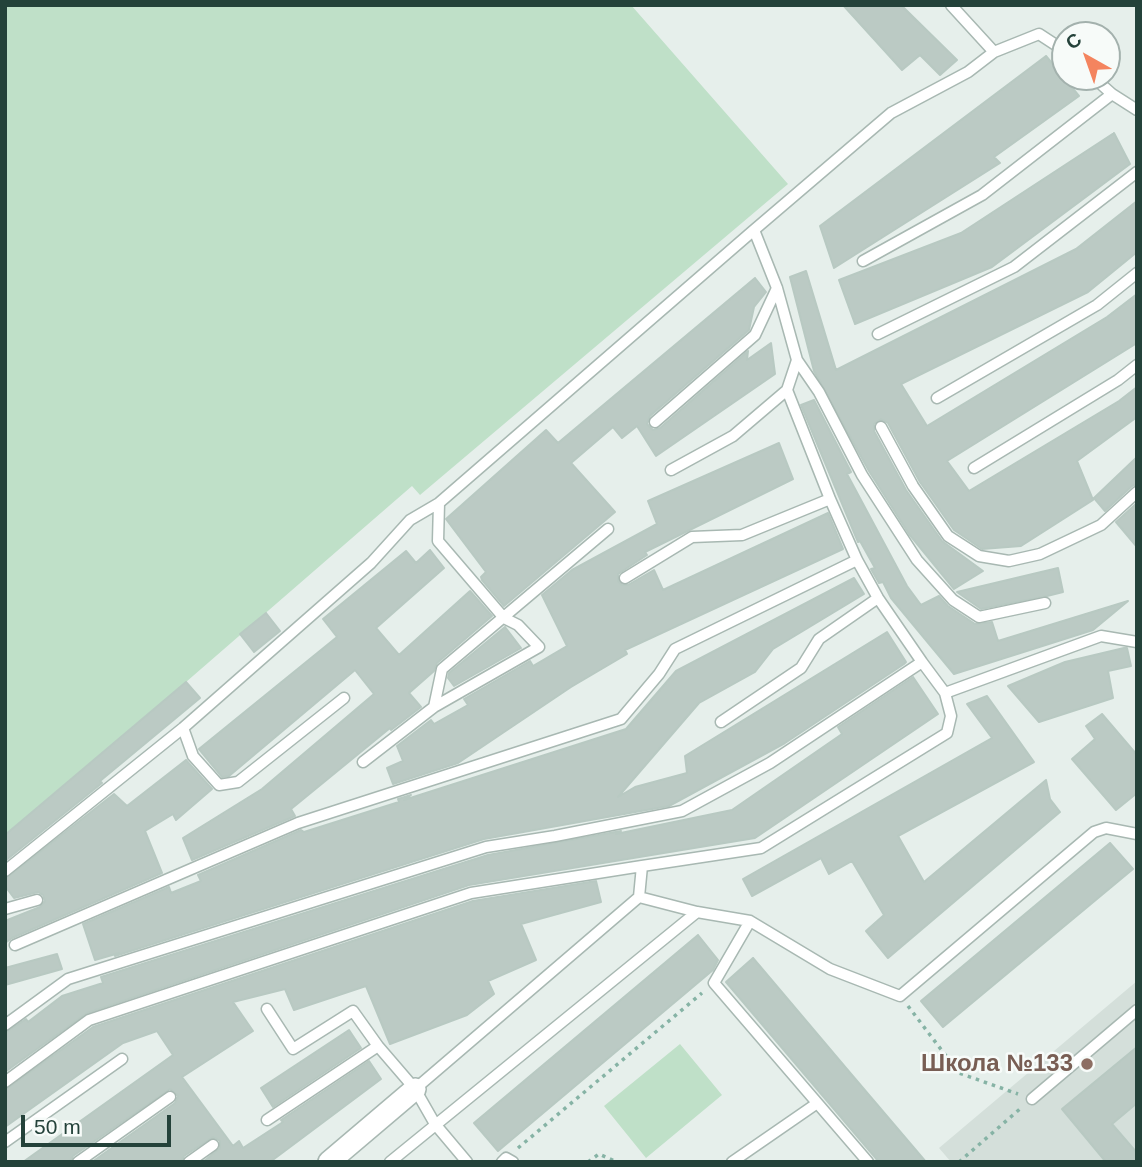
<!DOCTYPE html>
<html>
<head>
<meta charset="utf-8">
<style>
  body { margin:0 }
  #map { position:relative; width:1142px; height:1167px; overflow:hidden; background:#e6efeb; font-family:Helvetica,sans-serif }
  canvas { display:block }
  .frame { position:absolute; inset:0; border:7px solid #24423a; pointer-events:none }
  .north { position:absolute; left:1051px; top:21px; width:70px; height:70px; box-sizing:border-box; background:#f7fbf9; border:2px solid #a3b1ad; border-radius:50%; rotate:320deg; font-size:19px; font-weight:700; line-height:28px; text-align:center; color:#24423a }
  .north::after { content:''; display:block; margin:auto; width:24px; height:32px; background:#f4845f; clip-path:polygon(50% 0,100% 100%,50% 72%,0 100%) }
  .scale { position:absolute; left:21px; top:1115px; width:150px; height:32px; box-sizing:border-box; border:4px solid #24423a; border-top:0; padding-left:9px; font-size:21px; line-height:24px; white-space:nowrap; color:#24423a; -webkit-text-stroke:5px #f7fbf9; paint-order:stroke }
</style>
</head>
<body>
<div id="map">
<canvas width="1142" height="1167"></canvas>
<div class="frame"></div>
<div class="north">С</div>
<div class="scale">50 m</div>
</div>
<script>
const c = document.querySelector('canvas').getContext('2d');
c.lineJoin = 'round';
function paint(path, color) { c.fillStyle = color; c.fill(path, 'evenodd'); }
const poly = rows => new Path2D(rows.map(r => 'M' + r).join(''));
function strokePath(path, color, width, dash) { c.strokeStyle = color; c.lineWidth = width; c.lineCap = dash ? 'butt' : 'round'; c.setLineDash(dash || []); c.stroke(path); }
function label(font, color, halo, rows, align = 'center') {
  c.font = font + ' Helvetica,sans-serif'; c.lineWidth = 5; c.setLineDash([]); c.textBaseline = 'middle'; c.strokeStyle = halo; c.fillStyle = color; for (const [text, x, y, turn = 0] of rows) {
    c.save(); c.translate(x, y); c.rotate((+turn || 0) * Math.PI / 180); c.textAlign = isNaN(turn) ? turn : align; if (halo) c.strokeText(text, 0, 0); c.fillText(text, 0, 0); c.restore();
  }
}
paint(poly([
  [1137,981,1137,1162,951,1162,939,1148]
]), '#d4dfda');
paint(poly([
  [5,5,631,5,788,184,420,495,412,486,186,682,5,835],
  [680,1044,722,1095,646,1158,604,1106]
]), '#bfe0c8');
const building = poly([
  [843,5,901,5,957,60,940,75,920,55,902,70,843,5],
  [1046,56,1079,96,994,157,1000,163,834,268,820,226,1046,56],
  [1114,133,1130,164,992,267,855,324,839,280,961,233,1114,133],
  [1137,201,1137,252,1088,292,901,384,927,426,1107,317,1137,294,1137,343,947,461,969,491,1119,401,1137,387,1137,417,1077,461,1093,500,1021,546,982,549,954,530,920,482,888,423,881,419,874,424,874,431,906,490,942,541,983,571,954,589,909,534,869,471,814,371,790,277,806,271,836,370,1076,249,1137,201],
  [755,278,766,292,754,307,749,330,650,416,647,424,653,430,660,428,748,351,747,360,771,343,775,374,656,456,637,426,622,438,613,427,571,463,615,512,504,606,482,580,481,577,486,572,446,519,546,430,558,443,755,278],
  [814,400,851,472,847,474,907,586,921,605,939,596,948,606,975,624,992,622,998,641,1128,601,1093,630,954,674,891,598,883,582,879,583,871,569,875,568,860,541,858,542,801,405,814,400],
  [779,443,793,479,645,552,647,555,618,574,618,581,622,585,628,585,654,570,663,590,828,513,843,549,625,650,627,654,571,687,458,763,393,784,387,768,403,761,397,746,431,720,434,724,468,705,464,699,530,661,533,666,567,646,542,595,572,570,657,524,648,501,779,443],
  [1137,457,1137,484,1132,486,1105,511,1094,498,1137,457],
  [1137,503,1137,547,1116,522,1137,503],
  [430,550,444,568,376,628,399,655,470,591,492,616,437,663,434,671,409,693,421,707,391,730,390,728,291,809,295,816,192,860,183,838,262,789,374,694,355,670,229,776,222,777,199,749,337,637,323,619,406,551,416,563,430,550],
  [1058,568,1063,592,1047,596,981,609,957,592,1058,568],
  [854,578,864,594,773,649,755,672,699,703,618,797,635,787,687,773,685,756,887,632,906,662,904,664,785,743,669,806,484,839,115,956,119,953,95,960,83,924,169,887,171,893,201,881,198,875,301,830,304,832,399,802,398,799,411,795,404,800,626,729,676,671,854,578],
  [266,613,280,631,254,652,240,634,266,613],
  [505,627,521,648,454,686,448,678,449,673,505,627],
  [1124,648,1127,648,1131,666,1108,671,1113,698,1039,722,1008,686,1065,662,1124,648],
  [913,677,938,714,755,838,469,885,87,1013,5,1072,5,1033,26,1019,28,1022,62,996,103,983,101,977,488,855,621,831,616,834,732,810,842,734,838,727,913,677],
  [186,682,200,698,100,781,102,783,5,861,5,835,186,682],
  [987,696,1034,762,898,836,924,882,1046,780,1050,799,1060,812,888,958,866,931,884,915,852,861,829,874,821,858,752,896,743,879,992,738,967,704,987,696],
  [1102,714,1137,755,1137,793,1116,810,1072,759,1095,739,1086,726,1102,714],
  [186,760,212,789,176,820,173,814,145,831,162,873,12,938,5,943,5,921,40,907,45,901,43,895,38,892,14,898,5,886,5,879,114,794,127,806,186,760],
  [1110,843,1133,869,943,1027,921,1001,1110,843],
  [596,881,601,902,521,924,536,960,488,981,494,994,467,1015,390,1044,366,986,294,1010,285,989,233,1002,253,1031,182,1077,233,1146,239,1141,243,1148,283,1122,281,1120,369,1061,381,1079,270,1162,203,1162,220,1148,220,1141,213,1137,184,1156,181,1162,92,1162,175,1103,178,1096,170,1089,73,1156,70,1162,23,1162,173,1055,157,1031,123,1043,5,1127,5,1090,93,1027,473,901,596,881],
  [698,935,718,960,713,970,498,1151,474,1123,698,935],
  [57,954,62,969,5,985,5,968,57,954],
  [753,958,846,1068,926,1162,879,1162,726,982,753,958],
  [349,1030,361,1048,273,1107,261,1088,349,1030],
  [1137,1047,1137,1103,1112,1124,1137,1153,1137,1162,1106,1162,1062,1109,1137,1047]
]);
paint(building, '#bbcac4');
strokePath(building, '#b8c9c2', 2);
const lane = poly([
  [951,5,994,52],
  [1093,77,1112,94,1137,110],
  [863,261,982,195,1112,94],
  [878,334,1014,267,1137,172],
  [797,360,819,392,862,475,917,560,953,600,979,617,1045,603],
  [937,398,1097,305,1137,273],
  [655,422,755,335,777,288],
  [881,427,913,486,948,536,979,556,1009,561,1040,554,1101,525,1137,492],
  [974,468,1118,380,1137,365],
  [671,470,733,436,787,390],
  [625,578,692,537,742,535,830,499],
  [945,693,1101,636,1137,642],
  [434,707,442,669,608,529],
  [721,722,801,668,819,639,878,598],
  [183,728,193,756,219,785,238,782,344,698],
  [363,762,434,707,539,647,518,625,504,618,438,541,439,503],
  [5,871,183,728,371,563,410,520,439,503,754,230],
  [639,897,642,866,761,848,947,733,951,716,945,693,922,662],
  [5,909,37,900],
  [750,921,714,983,868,1162],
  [15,945,298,823,621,719,659,674,675,649,857,560],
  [267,1009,293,1049,353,1011,378,1046,415,1089,435,1124,467,1162],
  [5,1025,68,979,486,847,555,836,682,811,770,763,922,662,878,598,857,560,830,499,787,390,797,360,777,288,754,230,891,113,968,72,994,52,1039,34,1065,51],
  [5,1082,89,1020,471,893,642,866],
  [415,1089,639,897,697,912,750,921,830,969,900,996,1094,832,1106,828,1137,834],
  [1032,1099,1137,1010],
  [267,1120,378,1046],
  [5,1142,122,1059],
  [78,1162,170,1097],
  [189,1162,213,1145],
  [390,1162,697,912],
  [502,1162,506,1158,513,1162],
  [732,1162,816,1104]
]);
const street = poly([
  [329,1162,415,1089]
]);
strokePath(lane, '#a8b8b2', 13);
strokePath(street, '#a8b8b2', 24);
strokePath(poly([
  [908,1006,959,1073,1018,1094],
  [518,1148,702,993],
  [588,1162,599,1154,617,1162],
  [959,1162,1021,1108]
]), '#86b3a5', 3.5, [3.5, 5]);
strokePath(lane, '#fff', 10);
strokePath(street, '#fff', 21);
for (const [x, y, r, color] of [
  [1087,1064,7,"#8d6e63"]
]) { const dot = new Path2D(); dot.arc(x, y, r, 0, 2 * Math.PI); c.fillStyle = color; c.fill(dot); strokePath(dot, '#f7fbf9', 2.5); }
label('bold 24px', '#785e54', '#f7fbf9', [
  ["Школа №133",1073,1064]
], 'right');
</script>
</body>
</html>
